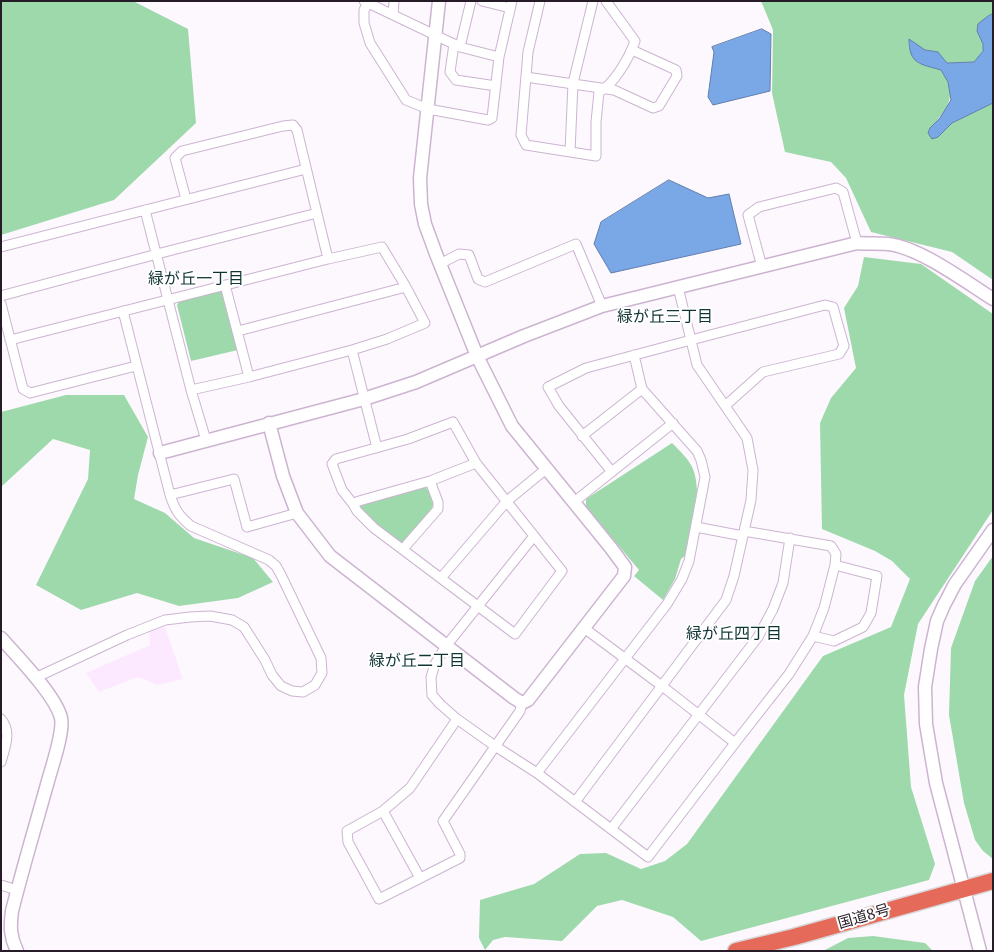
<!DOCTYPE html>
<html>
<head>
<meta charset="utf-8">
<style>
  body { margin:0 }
  #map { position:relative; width:994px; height:952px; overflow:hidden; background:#fdf8fe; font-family:"Noto Serif",serif }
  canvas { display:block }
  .frame { position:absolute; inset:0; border:2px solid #261c27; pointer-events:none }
</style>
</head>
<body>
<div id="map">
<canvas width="994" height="952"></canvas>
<div class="frame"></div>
</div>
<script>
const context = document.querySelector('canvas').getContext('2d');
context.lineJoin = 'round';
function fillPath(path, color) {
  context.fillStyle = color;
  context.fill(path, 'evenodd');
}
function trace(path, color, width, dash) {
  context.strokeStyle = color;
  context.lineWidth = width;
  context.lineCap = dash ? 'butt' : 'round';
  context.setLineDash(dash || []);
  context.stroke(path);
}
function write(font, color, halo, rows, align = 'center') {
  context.font = font + ' "Noto Serif","Noto Sans JP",serif';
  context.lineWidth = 4;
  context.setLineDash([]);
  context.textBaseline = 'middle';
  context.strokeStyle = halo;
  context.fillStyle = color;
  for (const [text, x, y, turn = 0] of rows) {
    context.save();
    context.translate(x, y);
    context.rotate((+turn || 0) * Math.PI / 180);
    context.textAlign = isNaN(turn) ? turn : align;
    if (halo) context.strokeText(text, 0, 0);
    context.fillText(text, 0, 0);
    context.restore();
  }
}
fillPath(new Path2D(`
  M164,624L183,679L157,685L138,677L99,692L86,673L150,645L149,630Z`), '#fce9ff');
fillPath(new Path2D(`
  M1,1H133L188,29L196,123L114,200L1,235Z
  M761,1H993V14L988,16L977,31C985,48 987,47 974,62L947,63L938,52L925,50L909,40V46L918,63L942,70C957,96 950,107 930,128L938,137L952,123L993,103V280L952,252L871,232L846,178L831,162L785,152L772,93L773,30Z
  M864,257L921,264L993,314V510L918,624L904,695L911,787L935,864L929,880L701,941L673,917L622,900L597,906L562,941L505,937L493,940L485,950L479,938L480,900L534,884L580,854L606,853L641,869L665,861L687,844L823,656L891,627L910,579L892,561L875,551L822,529L820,423L831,398L856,368L844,308L858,286Z
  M220,291L224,293L238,350L191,361L177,305L179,302Z
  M66,395H124L148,437L138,475L134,499L165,513L194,538L253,558L273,582L238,598L179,606L137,593L81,610L36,585L88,479L90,450L53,439L1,487V412Z
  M672,443C689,460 696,466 697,491L686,555L681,559L675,579L663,600L634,576L639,570L586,507V499Z
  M423,487L428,489L434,501L432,508L406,542L402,543L374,523L359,508L361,504Z
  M993,556V859L983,851L975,840L964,803L949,715L951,648L975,581Z
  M873,936L925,943L933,951H823L848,938Z`), '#9ed9ac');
const water = new Path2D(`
  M993,14V103L952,123L938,137L932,139L928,133L930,128L940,118L951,100L948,82L941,70C921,64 909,65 909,39L925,50L938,52L947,63L974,62L983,51V44L977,31L978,24L988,16Z
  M762,29L771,34L770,91L713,105L708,97L714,52L712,47Z
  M669,180L708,198L729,194L741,244L611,273L594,244L601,222Z`);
fillPath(water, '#7aa8e6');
trace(water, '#617ead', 1);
const street = new Path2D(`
  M364,1L460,47L499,57
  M482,1L510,8
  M540,1L528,52L521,135L526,145L596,156V122L599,92C614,85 630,56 635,41L606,1
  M368,3L364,10V23L370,43L406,100L428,109L488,120L492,118L499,57L512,1
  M393,15L394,1
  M454,44L450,72L456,80L496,86
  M460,47L471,1
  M526,77L614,90L653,108L659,106L677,76L676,70L632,50
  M570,152L573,83L593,1
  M186,199L175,158L182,151L283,126L293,125L297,130L328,259
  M145,210L191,390L206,440
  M1,247L306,169
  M440,264L459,254L469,255L478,279L485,282L576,244L602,306
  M762,267L748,215L759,207L836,188L843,192L857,243
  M225,285L249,377
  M1,296L157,254L317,213
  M1,304L23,389L30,393L136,366
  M238,331L406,287
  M10,340L328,259L382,247L406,287L425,323L387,339L352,350L249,377L191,390
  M352,350L377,448
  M453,422L476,463L562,571L515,634L374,528L357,511L353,504L342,490L332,464L336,459L408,439Z
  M582,436L642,389
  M612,472L559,406L548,387L586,368L691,340L825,305L833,307L844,346L839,354L763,372L725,406
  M170,495L234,479L247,527L297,513
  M574,502L673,423
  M353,504L359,501L430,481L476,463
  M696,527L743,536
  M534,536L446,646L435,664L431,677L432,695L440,704L457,719L495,746L537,773L648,857L735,743L789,674L813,636L824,608L835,565L836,554L831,546L744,531
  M403,549L438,509V502L430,481
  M441,578L507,501L546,469
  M584,628L662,686L735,743
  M813,636L834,641L863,627L871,613L877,576L835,565
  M35,678L127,635L165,620L190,617L210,616L232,620L244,627L265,660L272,675L281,686L292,691L303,692L315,685L322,673L321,658L281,575L276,566L269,560L191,526C179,516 175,510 170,495L123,311
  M1,719C12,732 5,747 1,762
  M457,719L410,788L383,811L347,831L348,842L379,899L460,858V854L443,821L520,711L522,703
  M537,773L667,604L682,579L689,561L705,477L701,460L697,451L642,389L634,355
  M575,802L726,600L734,576L751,500L753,470L747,438L697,365L678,287
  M383,811L420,878
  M611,829L758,637L773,609L783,583L790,538
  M1,885L17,890`);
const secondary = new Path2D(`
  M269,423L283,476L297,513L330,556L514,698L522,703L528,700L624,576L625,567L611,548L512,426L477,356L436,254L425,224L421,204L420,178L439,1
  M160,453L364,399L416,382L524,336L602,306L857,243C867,244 878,243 888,244C919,247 966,282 993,299
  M1,638C17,656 56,696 61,718C64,732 52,766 48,781C36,824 23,867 12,911C10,926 10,937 17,951
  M980,951L936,783L926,724L925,687L931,649L937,621L944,605L955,584L993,530`);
const highway = new Path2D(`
  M736,951L794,937L993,881`);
trace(street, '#ccb4d1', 11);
trace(secondary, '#ccb4d1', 15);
trace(highway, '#d8d6d8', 19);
trace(street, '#fff', 9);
trace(secondary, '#fff', 12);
trace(highway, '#e66a59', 16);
write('15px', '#261c27', '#fff', [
  ["国道8号",864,917,-16]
]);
write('16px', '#113435', '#fff', [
  ["緑が丘一丁目",196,279],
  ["緑が丘三丁目",665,317],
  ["緑が丘四丁目",734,634],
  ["緑が丘二丁目",417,661]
]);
</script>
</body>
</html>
